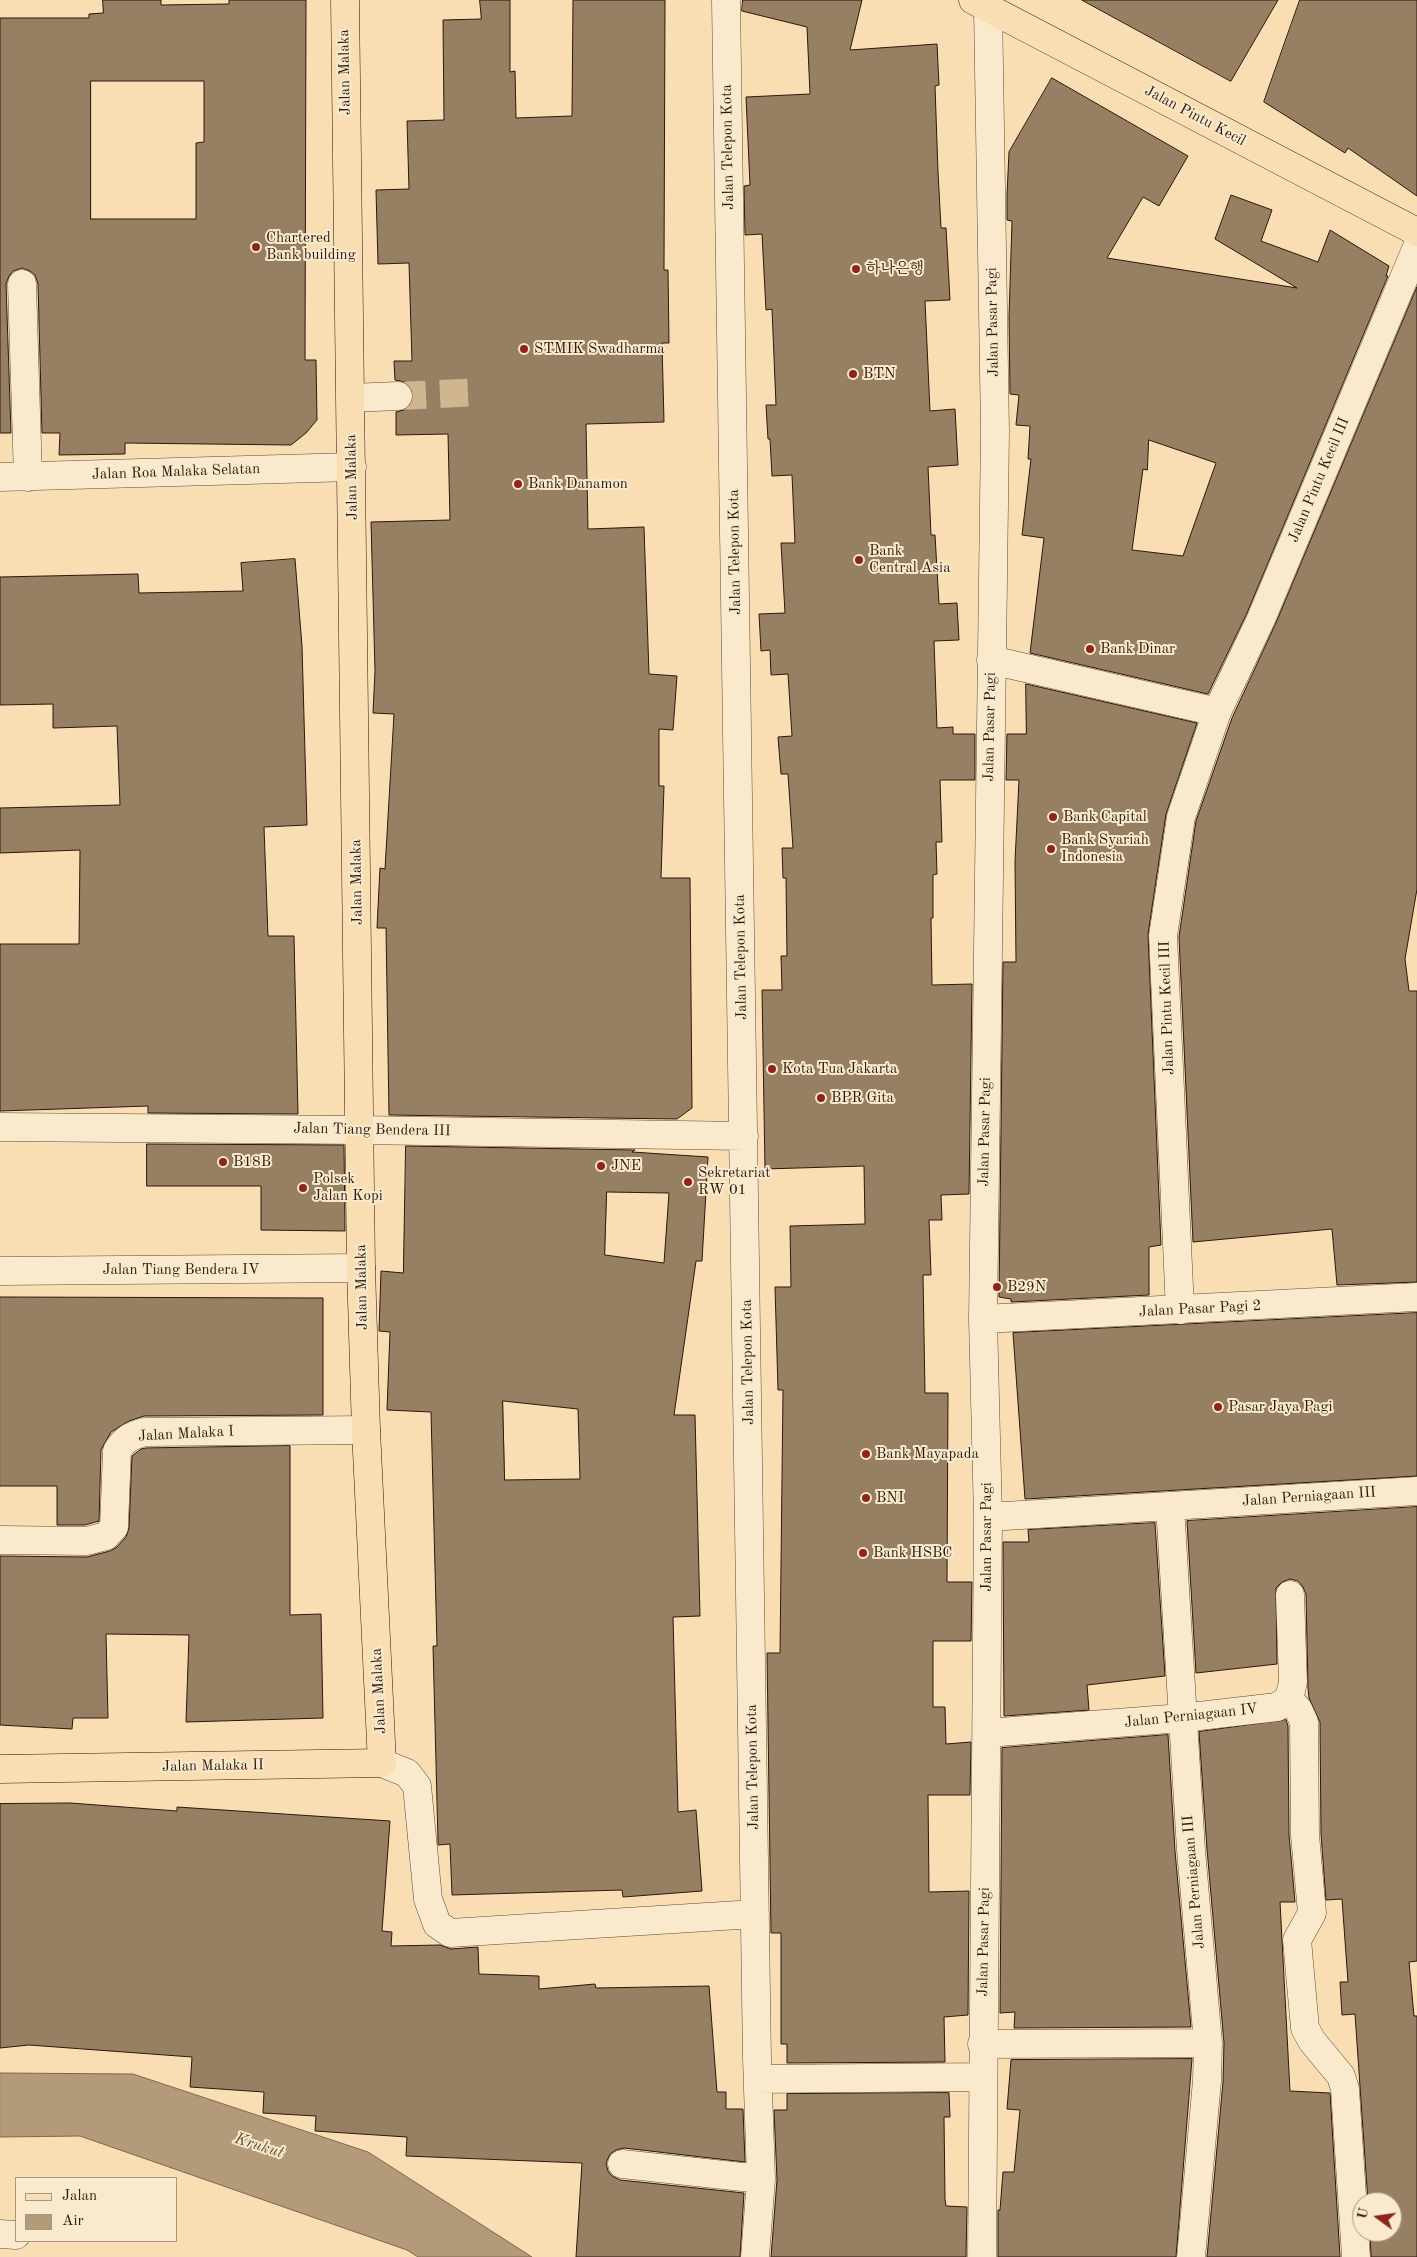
<!DOCTYPE html>
<html>
<head>
<meta charset="utf-8">
<style>
  body { margin:0 }
  #map { position:relative; width:1417px; height:2257px; overflow:hidden; background:#f8deb2; font-family:"Old Standard TT",serif }
  canvas { display:block }
  .legend { position:absolute; left:15px; top:2177px; width:162px; height:65px; box-sizing:border-box; background:#faeacd; border:1px solid #a89681; margin:0; padding:6px 9px; list-style:none; font-size:15px; color:#2c180e }
  .legend li { display:flex; align-items:center; gap:10px; height:25px }
  .legend b { width:25px; border:1px solid #a89681 }
  .north { position:absolute; left:1352px; top:2192px; width:50px; height:50px; box-sizing:border-box; background:#faeacd; border:1px solid #a89681; border-radius:50%; rotate:284deg; font-size:14px; font-weight:700; line-height:20px; text-align:center; color:#2c180e }
  .north::after { content:''; display:block; margin:auto; width:18px; height:22px; background:#8f2418; clip-path:polygon(50% 0,100% 100%,50% 72%,0 100%) }
</style>
</head>
<body>
<div id="map">
<canvas width="1417" height="2257"></canvas>
<ul class="legend">
<li><b style="height:6px;background:#f8deb2"></b>Jalan</li>
<li><b style="height:14px;background:#b39b7a"></b>Air</li>
</ul>
<div class="north">U</div>
</div>
<script>
const context = document.querySelector('canvas').getContext('2d');
context.lineJoin = 'round';
function fillPath(path, color) {
  context.fillStyle = color;
  context.fill(path, 'evenodd');
}
function trace(path, color, width, dash) {
  context.strokeStyle = color;
  context.lineWidth = width;
  context.lineCap = dash ? 'butt' : 'round';
  context.setLineDash(dash || []);
  context.stroke(path);
}
function write(font, color, halo, rows, align = 'center') {
  context.font = font + ' "Old Standard TT","Noto Serif KR",serif';
  context.lineWidth = 4;
  context.setLineDash([]);
  context.textBaseline = 'middle';
  context.strokeStyle = halo;
  context.fillStyle = color;
  for (const [text, x, y, turn = 0] of rows) {
    context.save();
    context.translate(x, y);
    context.rotate((+turn || 0) * Math.PI / 180);
    context.textAlign = isNaN(turn) ? turn : align;
    if (halo) context.strokeText(text, 0, 0);
    context.fillText(text, 0, 0);
    context.restore();
  }
}
const water = new Path2D(`
  M0,2073L133,2074L368,2152L532,2257H418L407,2250L80,2136L0,2137Z`);
fillPath(water, '#b39b7a');
trace(water, '#7d674f', 1);
const building = new Path2D(`
  M103,0H161V5L229,4V0H306L305,360H316L317,420L306,433L291,445L125,443V454L59,455L60,433H42L38,284L35,275L30,271L22,268L13,271L9,276L6,284L11,433H0V18H89V14L103,13ZM91,81H204V142L196,143V219H91Z
  M480,0H510V72L515,71L516,118L572,116L573,0H665L664,270H668L669,343H662L664,422L586,424L588,529L644,527L649,674L677,676L673,730L659,729V786H664L661,878H690L692,1108L677,1119L389,1115L386,928H377L380,868L385,869L394,714L373,713L375,671L371,522L450,520L448,434L396,435V412L407,409L412,403L414,396L411,388L406,382L395,380L394,361H412L409,263L378,264L376,190L409,189L407,121L444,120L443,20L481,19Z
  M743,0H862L850,50L937,44L939,85L935,86L938,172L941,228H946L950,300L925,301L930,411L955,409L958,465L928,467L931,535H935L939,604L957,603L959,640L934,641L937,728L953,727V734H975V780H940L942,842H936L937,874L933,875V918H931L932,985L972,984L969,1194L941,1195L942,1220H929L931,1275H923L925,1393H948L947,1582H972L971,1641H933V1707H945L946,1744L971,1742L970,1795H928L929,1892L969,1891L968,2015L944,2017L945,2062L787,2063V2044H781V1933H771L767,1653H780L783,1390H778L775,1287H791L790,1226L865,1224L864,1166L765,1169L762,990H782L781,956H787L786,878H783L782,848H793L788,774H781L778,737L792,736L788,674L771,675L770,650L761,651L759,614L785,613L781,543H795L792,475L772,476L770,439H768L766,405H776L772,309L766,310L762,234L745,235L744,186L750,185L746,97L810,94L807,27L742,11Z
  M1082,0H1278L1231,81Z
  M1300,0H1417V196L1348,148L1345,153L1264,102Z
  M1052,78L1188,156L1159,206L1143,197L1107,258L1297,288L1215,239L1231,195L1272,210L1261,241L1318,262L1330,230L1389,266L1386,276H1388L1247,613L1208,694L1030,653L1044,538L1022,535L1031,459H1028L1030,426L1016,425L1019,395L1010,394L1009,317L1012,221L1007,220V195L1009,152ZM1149,440L1216,463L1183,556L1132,550L1143,469L1147,470Z
  M1417,287V889L1405,959L1409,991H1417V1282L1337,1285L1332,1229L1193,1242L1179,937L1196,821L1232,718L1275,625Z
  M295,559L302,646L307,825L264,827L268,936H294L298,1114L148,1113V1106L0,1111V944H79L80,850L0,853V808L120,805L117,726L53,728V704L0,705V577L138,574L139,593L243,591L241,563Z
  M1026,684L1197,723L1166,814L1148,934L1161,1245L1149,1247V1295L1011,1302V1299L999,1297L1003,962H1016L1015,861L1019,780H1006L1007,734H1026Z
  M147,1144L344,1145L345,1231L261,1230V1186H147Z
  M406,1146L635,1150L632,1152L708,1157L702,1261H696L674,1415H695L700,1616L673,1617L678,1812L696,1810L702,1891L623,1897L622,1890L452,1895L450,1844L438,1845V1841L433,1646H437L431,1412L387,1410L390,1332L379,1331L381,1271L403,1273ZM607,1192L669,1193L664,1263L605,1255ZM503,1401L578,1409L580,1479L505,1480Z
  M0,1297L323,1298V1415L144,1416L129,1421L111,1432L101,1450L99,1521L85,1525H57V1486H0Z
  M1417,1313V1476L1025,1499L1013,1333Z
  M290,1446V1615L321,1614L323,1718L186,1722L189,1635L106,1634L108,1718H73L72,1729L0,1725V1556L87,1557L110,1551L117,1547L126,1537L129,1528L132,1456L141,1449L146,1448Z
  M1417,1507V1961L1409,1962L1414,2016H1417V2257H1371L1370,2232H1392V2202H1368L1355,2014L1342,2015L1340,1982H1348L1342,1899L1326,1900L1321,1834L1320,1722L1309,1698L1308,1688L1306,1594L1303,1587L1298,1581L1290,1579L1282,1582L1276,1588L1277,1664L1196,1673L1187,1521Z
  M1155,1523L1165,1676L1087,1685L1089,1710L1004,1716L1003,1542H1029L1028,1530Z
  M1286,1720L1288,1726L1289,1835L1295,1902H1280L1290,2091L1330,2093L1340,2257H1207L1223,2082L1224,2043L1207,1849L1199,1732Z
  M1168,1735L1175,1851L1191,2027L1014,2028L1015,2012L1000,2013L1002,1748Z
  M70,1803L177,1811V1807L390,1821L382,1931L392,1932L391,1946L440,1945L451,1949L478,1947L479,1974L539,1976V1989L595,1984L596,1988L709,1986L717,2092H726V2109H743L745,2162L624,2148L616,2150L610,2154L606,2163L608,2171L612,2176L620,2180L744,2193L740,2257H576L582,2163L406,2156L407,2137L315,2131L316,2116L263,2113L264,2092L190,2087L192,2057L29,2045L0,2048V1804Z
  M1192,2059L1176,2257H998V2210H1000L1003,2172H1014L1020,2110L1007,2109L1011,2060Z
  M949,2093L950,2117H944L945,2199L946,2206L967,2207L966,2257H771L777,2180L774,2110H787V2094Z`);
fillPath(building, '#967f63');
trace(building, '#2c180e', 1);
trace(new Path2D(`
  M398,396L481,392`), '#cfb691', 28, [28, 14]);
const minor = new Path2D(`
  M726,0L757,2058L761,2179L755,2257
  M22,284L28,477
  M351,398L398,396
  M0,477L352,467
  M991,660L1217,712
  M0,1127L360,1130L744,1136
  M0,1271L361,1268
  M1180,1310L1163,936L1181,817L1217,712L1261,619L1417,247
  M983,1319L1417,1297
  M1170,1506L1191,1850L1208,2043L1207,2081L1191,2257
  M988,1517L1417,1491
  M0,1540L87,1541L106,1536L114,1527L117,1451C124,1439 131,1436 144,1432L366,1430
  M1289,1699L1298,1709L1304,1722L1305,1835L1312,1913L1297,1940L1305,2028L1312,2041L1341,2076L1345,2089L1356,2257
  M987,1733L1182,1718L1277,1707L1289,1699L1293,1682L1290,1595
  M382,1763L407,1773L417,1786L428,1899L437,1924L450,1933L755,1914
  M982,2044L1208,2043
  M758,2079L982,2077
  M622,2164L761,2179
  M0,2234L16,2235
  M982,2257L988,1517L983,1319L995,431L988,7`);
const major = new Path2D(`
  M973,0L1417,232
  M0,1769L382,1763L366,1430L361,1268L345,0`);
trace(minor, '#5f4a37', 29);
trace(major, '#2c180e', 29);
trace(minor, '#faeacd', 28);
trace(major, '#f8deb2', 28);
for (const [x, y, r, color] of [
  [256,247,5,"#8f2418"],
  [856,269,5,"#8f2418"],
  [524,349,5,"#8f2418"],
  [853,374,5,"#8f2418"],
  [518,484,5,"#8f2418"],
  [859,560,5,"#8f2418"],
  [1090,649,5,"#8f2418"],
  [1053,817,5,"#8f2418"],
  [1051,849,5,"#8f2418"],
  [772,1069,5,"#8f2418"],
  [821,1098,5,"#8f2418"],
  [223,1162,5,"#8f2418"],
  [601,1166,5,"#8f2418"],
  [688,1182,5,"#8f2418"],
  [303,1188,5,"#8f2418"],
  [997,1287,5,"#8f2418"],
  [1218,1407,5,"#8f2418"],
  [866,1454,5,"#8f2418"],
  [866,1498,5,"#8f2418"],
  [863,1553,5,"#8f2418"]
]) {
  const dot = new Path2D();
  dot.arc(x, y, r, 0, 2 * Math.PI);
  context.fillStyle = color;
  context.fill(dot);
  trace(dot, '#faeacd', 2);
}
write('15px', '#2c180e', '#faeacd', [
  ["Jalan Malaka",345,72,-91],
  ["Jalan Pintu Kecil",1195,116,28],
  ["Jalan Telepon Kota",728,147,-91],
  ["Jalan Pasar Pagi",993,322,-91],
  ["Jalan Roa Malaka Selatan",176,472,-2],
  ["Jalan Malaka",352,477,-91],
  ["Jalan Pintu Kecil III",1319,480,-67],
  ["Jalan Telepon Kota",735,552,-91],
  ["Jalan Pasar Pagi",990,727,-89],
  ["Jalan Malaka",357,882,-91],
  ["Jalan Telepon Kota",741,957,-91],
  ["Jalan Pintu Kecil III",1167,1008,-92],
  ["Jalan Tiang Bendera III",372,1130,1],
  ["Jalan Pasar Pagi",985,1132,-89],
  ["Jalan Tiang Bendera IV",181,1270],
  ["Jalan Malaka",362,1287,-91],
  ["Jalan Pasar Pagi 2",1200,1309,-3],
  ["Jalan Telepon Kota",748,1362,-91],
  ["Jalan Malaka I",186,1434,-3],
  ["Jalan Perniagaan III",1309,1497,-4],
  ["Jalan Pasar Pagi",987,1537,-90],
  ["Jalan Malaka",379,1691,-93],
  ["Jalan Perniagaan IV",1191,1716,-6],
  ["Jalan Malaka II",213,1766,-1],
  ["Jalan Telepon Kota",753,1767,-91],
  ["Jalan Perniagaan III",1194,1882,-95],
  ["Jalan Pasar Pagi",984,1942,-89]
]);
write('15px', '#2c180e', '#faeacd', [
  ["Chartered",266,238],
  ["Bank building",266,255],
  ["하나은행",866,269],
  ["STMIK Swadharma",534,349],
  ["BTN",863,374],
  ["Bank Danamon",528,484],
  ["Bank",869,551],
  ["Central Asia",869,568],
  ["Bank Dinar",1100,649],
  ["Bank Capital",1063,817],
  ["Bank Syariah",1061,840],
  ["Indonesia",1061,857],
  ["Kota Tua Jakarta",782,1069],
  ["BPR Gita",831,1098],
  ["B18B",233,1162],
  ["JNE",611,1166],
  ["Sekretariat",698,1173],
  ["RW 01",698,1190],
  ["Polsek",313,1179],
  ["Jalan Kopi",313,1196],
  ["B29N",1007,1287],
  ["Pasar Jaya Pagi",1228,1407],
  ["Bank Mayapada",876,1454],
  ["BNI",876,1498],
  ["Bank HSBC",873,1553]
], 'left');
write('italic 16px', '#624c39', '#faeacd', [
  ["Krukut",259,2146,18]
]);
</script>
</body>
</html>
